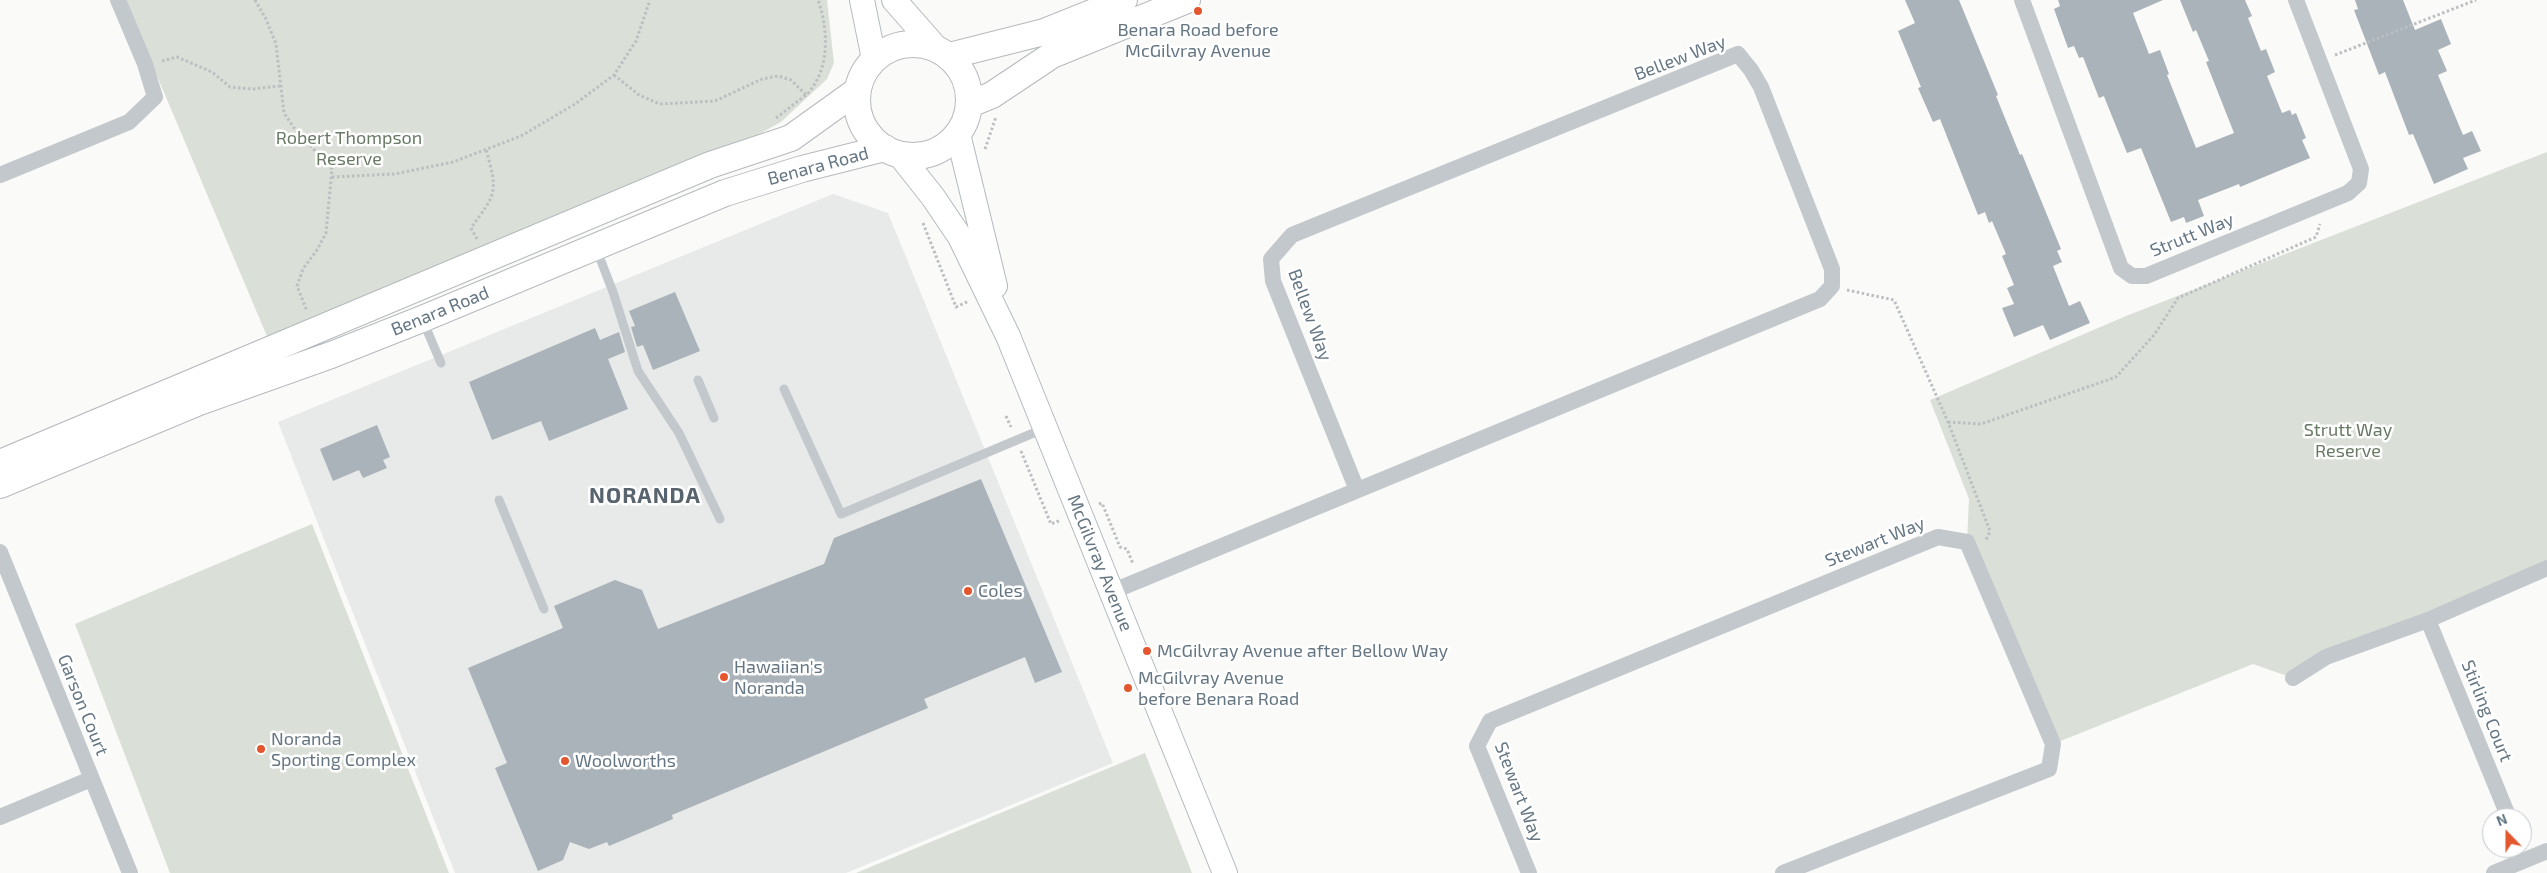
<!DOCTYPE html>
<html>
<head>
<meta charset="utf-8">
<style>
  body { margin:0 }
  #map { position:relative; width:2547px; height:873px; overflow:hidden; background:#fafaf8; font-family:"Exo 2",sans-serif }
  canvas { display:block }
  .north { position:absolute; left:2482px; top:808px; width:50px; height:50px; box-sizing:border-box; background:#fff; border:1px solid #c1c8cd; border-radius:50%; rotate:338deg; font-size:14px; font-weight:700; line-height:20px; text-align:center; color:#657683 }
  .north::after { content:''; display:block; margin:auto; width:18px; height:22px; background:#e4572e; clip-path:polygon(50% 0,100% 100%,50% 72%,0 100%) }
</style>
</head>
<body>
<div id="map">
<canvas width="2547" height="873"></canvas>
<div class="north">N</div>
</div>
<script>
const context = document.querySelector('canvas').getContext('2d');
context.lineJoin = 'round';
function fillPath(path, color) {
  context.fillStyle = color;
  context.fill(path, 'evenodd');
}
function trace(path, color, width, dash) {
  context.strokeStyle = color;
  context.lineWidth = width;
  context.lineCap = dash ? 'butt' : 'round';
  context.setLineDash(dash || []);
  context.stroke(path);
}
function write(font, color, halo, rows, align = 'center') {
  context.font = font + ' "Exo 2",sans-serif';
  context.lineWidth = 5;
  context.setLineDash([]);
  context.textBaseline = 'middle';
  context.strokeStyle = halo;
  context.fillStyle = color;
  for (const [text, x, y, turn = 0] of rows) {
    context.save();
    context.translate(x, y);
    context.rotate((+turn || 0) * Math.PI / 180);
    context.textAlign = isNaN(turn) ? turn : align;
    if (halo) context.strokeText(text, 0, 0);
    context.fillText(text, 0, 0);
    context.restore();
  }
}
fillPath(new Path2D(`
  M833,194L888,213L1113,763L846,873H455L278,422Z`), '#e8e9e9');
fillPath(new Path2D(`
  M125,0H827L834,63L827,79L781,122L741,144L269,341Z
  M2547,152V568L2293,678L2253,664L2053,744L1967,542L1969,499L1930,400L2126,316Z
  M312,524L449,873H170L75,624Z
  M1145,753L1192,873H856Z`), '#dadfd7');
fillPath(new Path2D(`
  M1905,0H1959L1998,95L1996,96L2020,155L2022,154L2061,249L2057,251L2062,262L2053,266L2069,306L2080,301L2090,323L2050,340L2043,325L2014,337L2002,308L2014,304L2007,288L2014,285L2002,256L2006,254L1992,221L1989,223L1985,212L1978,215L1940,119L1933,122L1918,88L1921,87L1898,31L1915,23Z
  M2058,0H2163L2133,13L2149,54L2160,50L2169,74L2167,75L2196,148L2234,133L2206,62L2209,61L2196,30L2193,32L2180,0H2245L2252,16L2248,18L2261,51L2266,49L2275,72L2267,76L2282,113L2290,110L2292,115L2296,113L2306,138L2302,140L2310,158L2240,187L2239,184L2198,200L2204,216L2186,223L2184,217L2171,222L2141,148L2127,153L2105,99L2104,96L2099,98L2083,57L2079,58L2074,46L2068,48L2054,9L2060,6Z
  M2355,0H2403L2415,30L2441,19L2451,44L2438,50L2447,71L2438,75L2463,135L2472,131L2481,151L2463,158L2468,169L2434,184L2413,134L2409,135L2385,72L2379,75L2354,10L2358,9Z
  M675,292L700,351L653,370L643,345L637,347L631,327L635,326L629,311Z
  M595,328L600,340L619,332L625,352L608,359L628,409L549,441L541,421L492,440L469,382Z
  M377,425L390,457L383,460L387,468L363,478L359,470L333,481L320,449Z
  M981,479L1062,672L1035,683L1025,657L924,699L928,708L672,815L673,819L609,846L607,842L589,849L570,842L563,860L538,871L495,768L507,763L468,668L563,628L554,606L615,580L642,590L658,629L824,564L834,538Z`), '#aab3b9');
const secondary = new Path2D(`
  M862,0L874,59
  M894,0L937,49
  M958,134L995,286
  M899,154L933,197L960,237L1008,336L1225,873`);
const primary = new Path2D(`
  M857 100a56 56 0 1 1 112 0a56 56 0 1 1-112 0Z
  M949,56L1044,32L1124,0
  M970,104L992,95L1052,55L1187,0
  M0,463L710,165L791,138L858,90
  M0,485L199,402L331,355L422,319L725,193L802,169L885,148`);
trace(secondary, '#b3babf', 26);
trace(primary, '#b5babe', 28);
trace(new Path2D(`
  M255,0L266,19L276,44L284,113L294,128L332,169L326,233L317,250L303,269L297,286L307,311
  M2335,55L2476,0
  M162,61L177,57L212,72L230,87L252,89L280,86
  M614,75L639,95L660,104L715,101L762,79L778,76L791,80L806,95C830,71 829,31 818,0
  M776,118L806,95
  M985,149L996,117
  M332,177L394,174L453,162L521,136L575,104L614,75L636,41L650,0
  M923,223L956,307L969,301
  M477,239L471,228C497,192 498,193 486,149
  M1847,290L1894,300L1948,422L1990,531L1986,540
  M1006,416L1011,427
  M1948,422L1981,424L2116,377L2154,335L2178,298L2316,237L2320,224
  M1021,451L1051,524L1061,520
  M1099,504L1102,503L1120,547L1127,549L1133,564`), '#bbbfc2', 3, [2.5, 2.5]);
trace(new Path2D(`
  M596,248L613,292L638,371L679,433L720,519
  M423,321L441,363
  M698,380L714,418
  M784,389L841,514L1043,429
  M499,500L544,609`), '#c3c8cc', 9);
trace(new Path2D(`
  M2022,0L2121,268L2132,276H2146L2348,193L2359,183L2361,169L2296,0
  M0,175L129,122L155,97L145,64L118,0
  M0,552L130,873
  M1111,592L1820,299L1832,286V269L1761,87L1751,70L1738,54L1292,235L1271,259L1273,281L1357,490
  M2428,620L2509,818
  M2293,678L2326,657L2428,620L2547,568
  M0,817L91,779
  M1529,873L1477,746L1490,721L1938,537L1967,542L2053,744L2049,769L1783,873
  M2494,873L2547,851`), '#c3c8cc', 16);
trace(secondary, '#fff', 24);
trace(primary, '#fff', 26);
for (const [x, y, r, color] of [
  [1198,11,5,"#e4572e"],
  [968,591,5,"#e4572e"],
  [1147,651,5,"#e4572e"],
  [724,677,5,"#e4572e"],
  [1128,688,5,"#e4572e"],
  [261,749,5,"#e4572e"],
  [565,761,5,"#e4572e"]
]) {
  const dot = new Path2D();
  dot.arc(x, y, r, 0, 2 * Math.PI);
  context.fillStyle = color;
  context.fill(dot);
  trace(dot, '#fff', 2);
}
write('18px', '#657683', '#fff', [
  ["Benara Road before",1198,30,"center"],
  ["McGilvray Avenue",1198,51,"center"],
  ["Coles",978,591],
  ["McGilvray Avenue after Bellow Way",1157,651],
  ["Hawaiian's",734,667],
  ["Noranda",734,688],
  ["McGilvray Avenue",1138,678],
  ["before Benara Road",1138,699],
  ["Noranda",271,739],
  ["Sporting Complex",271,760],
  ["Woolworths",575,761]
], 'left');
write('18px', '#657683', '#fff', [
  ["Bellew Way",1680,58,-21],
  ["Benara Road",818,166,-15],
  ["Strutt Way",2192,235,-22],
  ["Benara Road",440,311,-22],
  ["Bellew Way",1310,315,70],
  ["Stewart Way",1875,542,-22],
  ["McGilvray Avenue",1100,563,68],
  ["Garson Court",83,705,68],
  ["Stirling Court",2487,711,68],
  ["Stewart Way",1519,792,69]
]);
write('18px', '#687a64', '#fff', [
  ["Robert Thompson",349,138],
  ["Reserve",349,159],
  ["Strutt Way",2348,430],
  ["Reserve",2348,451]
]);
context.letterSpacing = '1px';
write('bold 22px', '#57646e', '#fff', [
  ["NORANDA",645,496]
]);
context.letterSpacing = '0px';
</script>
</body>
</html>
